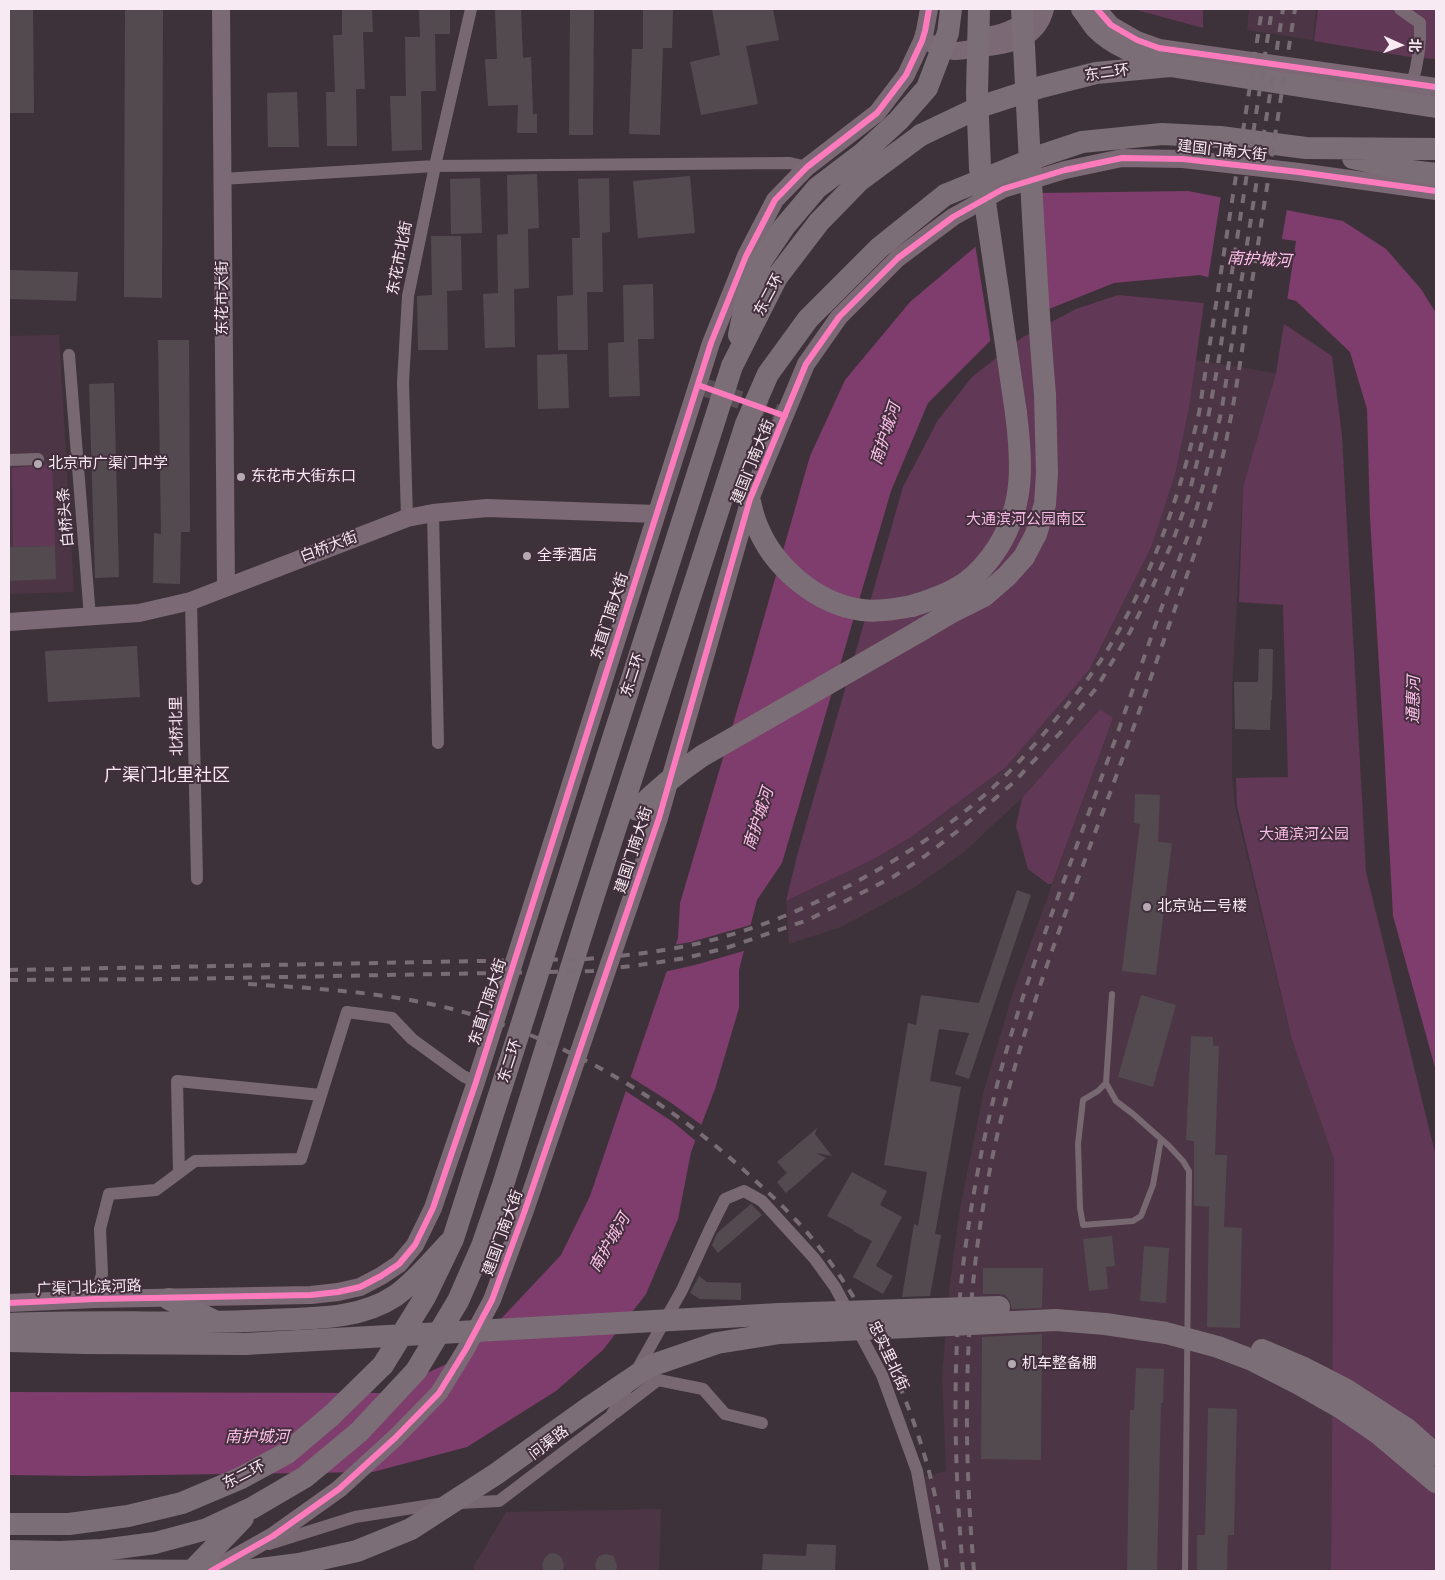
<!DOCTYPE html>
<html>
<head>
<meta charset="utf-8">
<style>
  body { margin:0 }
  #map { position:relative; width:1445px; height:1580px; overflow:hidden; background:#3e323a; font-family:"PT Sans Narrow","Noto Sans SC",sans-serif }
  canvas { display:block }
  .frame { position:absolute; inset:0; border:10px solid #f7eaf2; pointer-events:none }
  .north { position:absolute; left:1375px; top:20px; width:50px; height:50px; -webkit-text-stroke:4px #422e3c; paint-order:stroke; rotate:92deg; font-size:14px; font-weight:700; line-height:20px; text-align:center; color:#f7eaf2 }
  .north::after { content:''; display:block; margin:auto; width:18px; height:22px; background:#f7eaf2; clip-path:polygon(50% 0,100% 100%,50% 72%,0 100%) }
</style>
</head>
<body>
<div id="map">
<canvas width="1445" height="1580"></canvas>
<div class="frame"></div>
<div class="north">北</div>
</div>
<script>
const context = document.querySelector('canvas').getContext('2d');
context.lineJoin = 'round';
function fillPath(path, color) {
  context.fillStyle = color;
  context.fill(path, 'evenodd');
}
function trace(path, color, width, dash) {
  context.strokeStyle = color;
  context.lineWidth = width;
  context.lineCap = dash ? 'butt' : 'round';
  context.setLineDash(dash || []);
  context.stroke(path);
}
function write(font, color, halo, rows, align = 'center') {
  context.font = font + ' "PT Sans Narrow","Noto Sans SC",sans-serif';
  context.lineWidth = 4;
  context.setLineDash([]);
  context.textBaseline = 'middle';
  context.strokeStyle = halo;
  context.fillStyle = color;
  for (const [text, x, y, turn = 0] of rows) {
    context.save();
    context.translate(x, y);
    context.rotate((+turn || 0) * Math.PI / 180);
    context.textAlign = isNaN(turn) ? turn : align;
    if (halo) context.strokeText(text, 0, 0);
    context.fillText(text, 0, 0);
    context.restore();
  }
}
fillPath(new Path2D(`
  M1249,9H1316L1313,40L1247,30Z
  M59,335L74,592L9,594V336Z
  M1195,360L1276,373L1243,487L1232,690V777L1235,806L1292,1040L1334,1158L1331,1571H941L924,1477L946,1471L942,1376L950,1283L960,1208L984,1090L1014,989L1113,718L1100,709L1022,798L964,852L912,889L841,927L789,944L786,901L872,860L911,837L1005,768L1152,545L1175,475L1189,408Z
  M661,1509L659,1571H474V1566L506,1512Z`), '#4c3544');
fillPath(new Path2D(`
  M1133,9H1203V28Z
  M1318,9H1436V59L1410,57L1314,41Z
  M1118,295L1204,303L1189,408L1175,475L1152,545L1089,670L1005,768L911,837L872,860L786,901L797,856L903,487L938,420L972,377L1023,337L1076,309Z
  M1284,324L1332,356L1342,436L1366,872L1436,1157V1571H1331L1334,1159L1292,1040L1237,806L1236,778L1288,777L1283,605L1239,602L1243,487L1276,373Z
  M52,464L55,546L13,547L12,468Z
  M1100,709L1113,718L1052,884H1048L1028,869L1016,826L1022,798Z`), '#623857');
fillPath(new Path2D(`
  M1188,191L1343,221L1386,249L1421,289L1436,313V1071L1393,916L1384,747L1370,518L1367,409L1350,352L1296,301L1200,275L1114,283L1004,327L928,403L891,491L782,863L757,900L739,970V1008L715,1089L691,1152L678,1219L646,1294L603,1350L556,1391L467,1447L373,1472L83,1476L9,1475V1392L384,1393L468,1354L561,1255L590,1196L678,938L680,903L749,670L810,456L845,380L910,302L1039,193Z`), '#7e3d6c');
fillPath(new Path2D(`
  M1038,191L1048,312L1006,329L991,344L975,244Z
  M1221,195L1287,208L1282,239L1296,241L1287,301L1208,279Z
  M754,924L747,950L695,965L664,972L673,945L691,942Z
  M629,1076L670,1102L703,1126L697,1142L673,1122L624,1090Z`), '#3e323a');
fillPath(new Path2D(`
  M9,9H33L34,113H9Z
  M125,9H163L162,298L124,297Z
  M342,9H372L373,32H363L365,89H356L357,146H327L326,92H335L333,35H342Z
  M419,9H450V34H435L436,91H421L422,150L392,151L390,96H406L405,37H420Z
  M495,9H521L523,58L531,57L533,114H537V133H517L518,105L488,106L485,59H497Z
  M570,9H594L593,135H569Z
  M643,9H673L672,48H663L660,135L629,134L632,49H643Z
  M712,9H773L779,40L746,46L758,104L701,115L690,62L720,55Z
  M297,92L299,147H268L267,93Z
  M537,174L539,228L528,229L529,288L514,289L515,347L485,348L483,294L498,293L497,235L508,234L507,175Z
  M690,176L695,233L638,238L633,181Z
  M480,178L482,233L451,234L450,179Z
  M609,178L610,232L602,233L603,292H587L588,350H558L557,296L573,295L572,238H580L578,179Z
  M431,236H461L462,290L447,291L448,350H418L417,296L432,295Z
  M9,270L78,272L76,301L9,299Z
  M653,284L654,339H638L640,396L609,397L608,343L624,342L623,285Z
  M158,340H189L190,532H181L180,584L153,583L154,533L161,534Z
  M567,354L569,408L538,409L537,355Z
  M114,383L119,577L95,578L89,384Z
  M55,546L56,579L9,581V547Z
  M137,646L140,697L48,702L45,651Z
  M1259,649H1273L1272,700H1271L1270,730L1235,729L1234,682H1258Z
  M1135,794L1160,795L1158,842L1172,843L1156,975L1122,971L1140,824L1134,823Z
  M1017,890L1031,895L969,1079L955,1074L969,1033L939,1029L930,1081L961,1087L935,1234L941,1235L930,1296L902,1297L914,1224L918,1226L927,1172L884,1165L908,1023L916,1025L921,995L979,1003Z
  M1141,995L1176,1005L1153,1087L1118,1077Z
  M1191,1036L1213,1037V1046H1219L1215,1155H1227L1224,1227L1242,1228L1240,1328L1207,1327L1209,1207L1194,1206V1141L1186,1140Z
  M817,1128L815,1134L832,1156L816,1153L826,1158L786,1193L777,1182L787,1173L777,1162Z
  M852,1172L887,1191L880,1205L902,1217L876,1266L893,1276L883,1294L853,1277L872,1241L853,1231L854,1230L827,1216Z
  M751,1204L762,1215L718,1253L712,1245L717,1233Z
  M1112,1236L1115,1266L1106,1267L1108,1289L1089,1291L1083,1239Z
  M1144,1246L1169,1248L1166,1303L1140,1301Z
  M983,1268H1043L1042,1308L1012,1309L1010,1301L1005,1295L999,1294H983Z
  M699,1276L707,1282L741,1283V1300L700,1299L690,1293Z
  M1042,1334L1041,1460L981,1459L982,1337Z
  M1136,1368L1164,1369L1163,1403H1161L1157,1571H1127L1130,1410H1134Z
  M1208,1408L1237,1409L1234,1535H1228L1227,1571H1197V1535H1205Z
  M807,1544L836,1545L835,1571H762L763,1554L806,1556Z
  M553,1553L557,1554L562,1558L564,1565L563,1571H544L542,1566L544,1559L549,1554Z
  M606,1554L613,1556L615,1559L617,1566L616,1571H597L595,1566L597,1559L599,1556Z`), '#534a50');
trace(new Path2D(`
  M698,385L785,416`), '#5a4e56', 18, [18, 9]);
trace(new Path2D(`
  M1112,994L1106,1083L1116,1101L1133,1114L1169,1146L1183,1161L1189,1171L1185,1571
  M1106,1083L1098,1091L1083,1100L1078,1144L1080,1208L1083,1225L1133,1221L1141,1216L1153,1185L1161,1139`), '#786872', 6);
trace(new Path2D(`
  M1400,9L1420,23C1421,44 1418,63 1412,84
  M222,179L435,166L790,163L807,167
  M69,355L90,617
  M9,460L38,459
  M433,513L438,743
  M407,518L403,382L408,296L435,166L471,9
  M191,601L197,879
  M179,1173L177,1081L321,1095
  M95,1299L102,1274L100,1229L109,1194L156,1190L195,1161L301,1159L347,1012L392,1018L412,1039L463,1076L476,1082
  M615,1413L658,1380L703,1389L725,1414L762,1423
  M269,1544L355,1517L438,1504L499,1501L611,1416L682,1290L710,1229L725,1199L744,1191L762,1201L814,1258L835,1287L882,1375L917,1471L935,1571`), '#786872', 12);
trace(new Path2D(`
  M221,9L226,587
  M1097,9L1111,25L1137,40L1159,48L1436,87
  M982,36C998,35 1019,29 1030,15
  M932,44C939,46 947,50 954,51C962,51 970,49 977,48C1006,46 1037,41 1045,9
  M9,622L139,613L191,601L407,518L433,513L487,508L656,514
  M9,1303L95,1299L311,1295L338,1292L360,1287L381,1276L399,1264L415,1245L433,1208L476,1082L711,343L746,256L775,200L807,167L877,113L906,75L922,41L925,31L929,9
  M211,1571L273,1536L339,1489L395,1438L439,1393L466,1349L492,1300L524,1213L659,818L750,499L806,364L839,317L898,258L953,217L1003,189L1065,170L1122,158L1183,159L1299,172L1436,191`), '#7b6976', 18);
trace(new Path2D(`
  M1082,9C1087,15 1091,22 1096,28C1113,46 1142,56 1165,64
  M921,135L982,106L1041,87L1096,73L1170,66L1436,107
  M1353,158L1411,171L1436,174
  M912,606C930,600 949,594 965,583C978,574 989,561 998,547C1025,504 1022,461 1016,413
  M918,632L950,613L984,596L1007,576L1024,557L1036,534L1045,504L1047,473L1045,395
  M169,1299L212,1320
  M9,1324C96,1320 183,1325 270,1320C312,1318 359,1320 395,1296C413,1284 434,1259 449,1243
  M9,1341L85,1343L245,1344
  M9,1524H69L128,1516L182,1503L241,1478L287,1453L332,1415L383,1365
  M9,1551L60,1552L102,1550L155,1543L207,1529L252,1508L305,1477L359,1432L416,1371L458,1301L482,1246L503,1185L592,901L746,424L768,374L808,319L879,248L945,195L1043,155L1082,142L1162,134L1220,137L1306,148L1436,149
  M192,1571L243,1518`), '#7b6e76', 22);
trace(new Path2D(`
  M9,970L586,959C633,955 680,950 726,936C784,920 836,894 888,864C923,843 958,819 989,791C1016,767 1041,738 1064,709C1081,688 1097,668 1111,644C1154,572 1180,494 1199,413L1262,9
  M9,980L178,979L545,972L592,971L654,963L686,958L726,948L808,920L893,877L925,856L959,830L1014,782L1060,733L1097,687L1130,632L1152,588L1174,538L1188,498L1208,418L1218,364L1272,9
  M248,984C325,989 403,993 477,1016C583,1049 680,1109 760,1185C781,1204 802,1225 819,1247C890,1340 936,1455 947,1571
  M963,1571C954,1464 951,1349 966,1243C976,1172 991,1100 1012,1032C1037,949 1069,869 1098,787C1129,703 1157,617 1189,533C1202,492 1213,450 1222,408L1283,9
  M974,1571C963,1443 963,1312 987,1185C1009,1063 1053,946 1096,830C1123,760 1147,688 1172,617C1186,577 1202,536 1213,495C1232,427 1241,357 1251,288C1266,195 1280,102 1295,9`), '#796c75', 4, [9, 9]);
trace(new Path2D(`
  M979,9L977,93L980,168L1016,413
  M1022,9C1029,137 1034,266 1045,395
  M739,335L747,296L761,261L784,227L817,188L863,153L898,121L927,88L948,33L951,9
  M745,482C749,495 751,510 756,523C772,566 816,604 862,610C878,612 895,609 912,606
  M637,810C658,788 677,773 702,756L918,632
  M245,1344L779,1314L999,1307
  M1262,1350L1302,1367L1345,1389L1407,1429L1436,1455
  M383,1365L425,1297L453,1239L732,366L777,277L819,222L859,181L921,135
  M9,1570L245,1571L299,1564L357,1551L411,1529L496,1474L591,1406L650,1366L717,1343L780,1333L1056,1320L1105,1324L1166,1333L1218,1347L1252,1360L1299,1384L1341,1408L1379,1434L1436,1482`), '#7b6e76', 22);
trace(new Path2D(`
  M1097,9L1111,25L1137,40L1159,48L1436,87
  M698,385L785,416
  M9,1303L95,1299L311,1295L338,1292L360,1287L381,1276L399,1264L415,1245L433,1208L476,1082L711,343L746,256L775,200L807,167L877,113L906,75L922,41L925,31L929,9
  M211,1571L273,1536L339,1489L395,1438L439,1393L466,1349L492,1300L524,1213L659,818L750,499L806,364L839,317L898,258L953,217L1003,189L1065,170L1122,158L1183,159L1299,172L1436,191`), '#fd7abc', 6);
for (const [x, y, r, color] of [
  [38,464,5,"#b6aab2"],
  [241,477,5,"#b6aab2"],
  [527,556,5,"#b6aab2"],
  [1147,907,5,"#b6aab2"],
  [1012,1364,5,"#b6aab2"]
]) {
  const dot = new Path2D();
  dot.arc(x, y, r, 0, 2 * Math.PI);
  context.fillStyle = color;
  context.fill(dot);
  trace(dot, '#422e3c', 2);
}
write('15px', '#f7eaf2', '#422e3c', [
  ["东二环",1107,73,-8],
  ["建国门南大街",1222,151,6],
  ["东花市北街",400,258,-79],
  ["东二环",769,295,-62],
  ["东花市大街",223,298,-90],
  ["建国门南大街",753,462,-68],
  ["白桥头条",66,517,-95],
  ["白桥大街",329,547,-21],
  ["东直门南大街",610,616,-72],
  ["东二环",633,675,-72],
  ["北桥北里",177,726,-91],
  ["建国门南大街",634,850,-72],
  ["东直门南大街",488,1002,-72],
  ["东二环",510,1061,-72],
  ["建国门南大街",503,1233,-70],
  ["广渠门北滨河路",89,1288,-2],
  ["忠实里北街",888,1356,65],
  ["问渠路",549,1443,-37],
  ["东二环",244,1475,-27]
]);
write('15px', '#f7eaf2', '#422e3c', [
  ["北京市广渠门中学",48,464],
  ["东花市大街东口",251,477],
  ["全季酒店",537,556],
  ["北京站二号楼",1157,907],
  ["机车整备棚",1022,1364]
], 'left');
write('15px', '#f7bae4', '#422e3c', [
  ["大通滨河公园南区",1026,520],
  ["大通滨河公园",1304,835]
]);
write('italic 16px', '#fec1ea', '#422e3c', [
  ["南护城河",1259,260,3],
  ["南护城河",886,434,-72],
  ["通惠河",1414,700,-89],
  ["南护城河",759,819,-72],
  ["南护城河",610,1243,-60],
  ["南护城河",257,1437]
]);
write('18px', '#f7eaf2', '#422e3c', [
  ["广渠门北里社区",167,776]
]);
</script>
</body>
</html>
